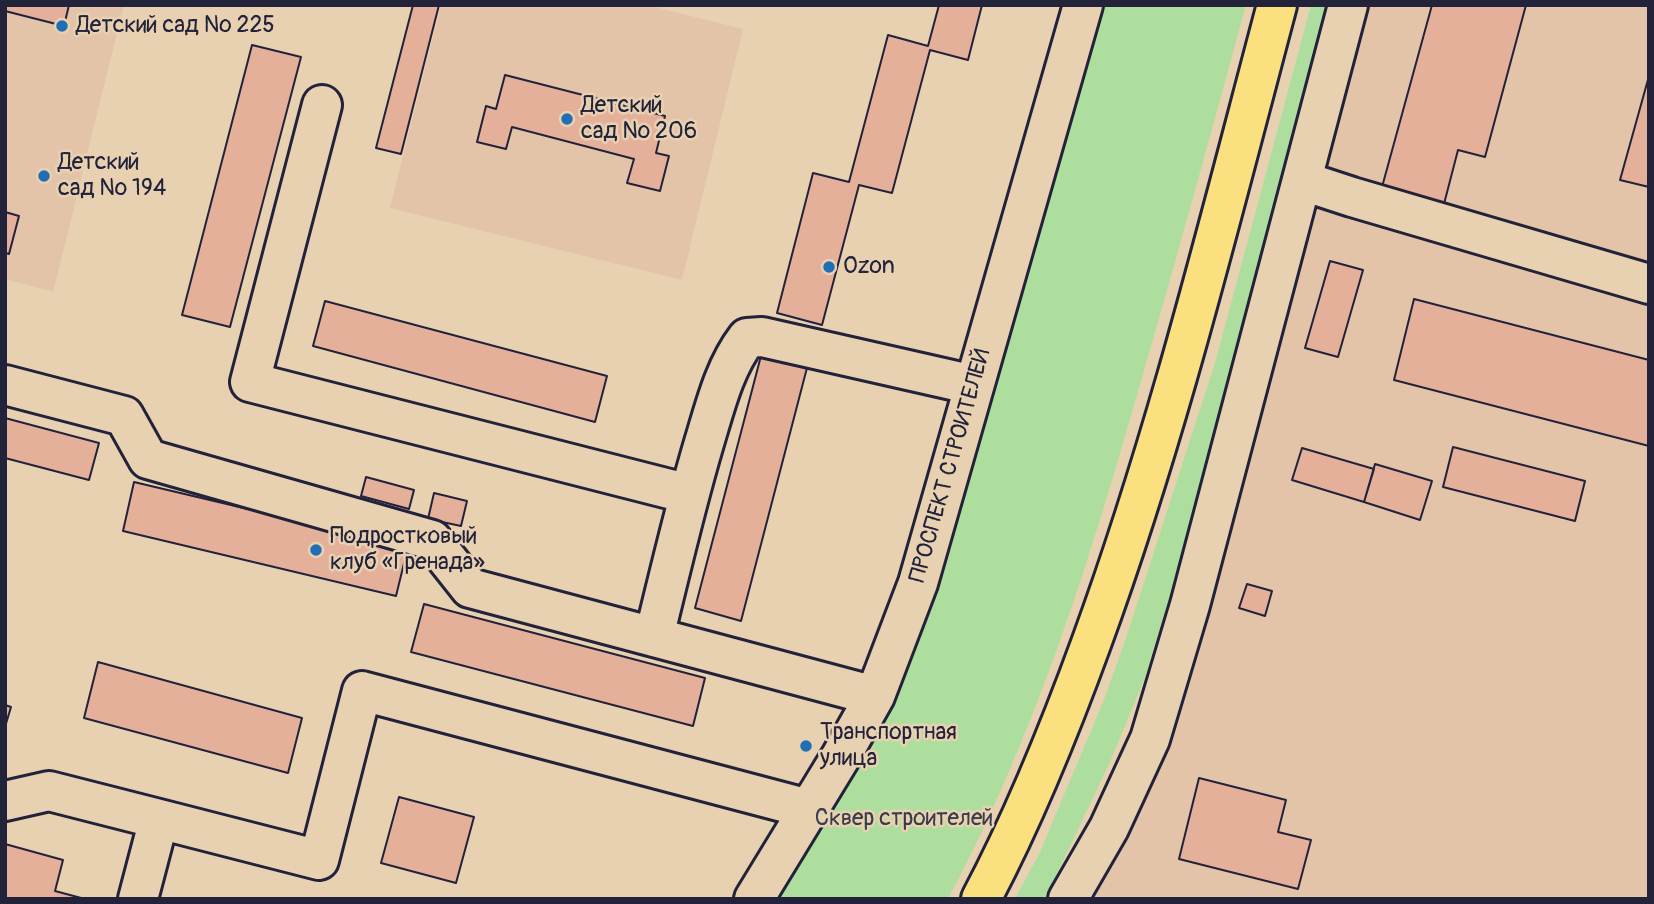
<!DOCTYPE html>
<html>
<head>
<meta charset="utf-8">
<style>
  body { margin:0 }
  #map { position:relative; width:1654px; height:904px; overflow:hidden; background:#e8d1b1; font-family:Pangolin,sans-serif }
  canvas { display:block }
  .frame { position:absolute; inset:0; border:7px solid #22223b; pointer-events:none }
</style>
</head>
<body>
<div id="map">
<canvas width="1654" height="904"></canvas>
<div class="frame"></div>
</div>
<script>
const context = document.querySelector('canvas').getContext('2d');
context.lineJoin = 'round';
function fillPath(path, color) {
  context.fillStyle = color;
  context.fill(path, 'evenodd');
}
function trace(path, color, width, dash) {
  context.strokeStyle = color;
  context.lineWidth = width;
  context.lineCap = dash ? 'butt' : 'round';
  context.setLineDash(dash || []);
  context.stroke(path);
}
function write(font, color, halo, rows, align = 'center') {
  context.font = font + ' Pangolin,sans-serif';
  context.lineWidth = 5;
  context.setLineDash([]);
  context.textBaseline = 'middle';
  context.strokeStyle = halo;
  context.fillStyle = color;
  for (const [text, x, y, turn = 0] of rows) {
    context.save();
    context.translate(x, y);
    context.rotate((+turn || 0) * Math.PI / 180);
    context.textAlign = isNaN(turn) ? turn : align;
    if (halo) context.strokeText(text, 0, 0);
    context.fillText(text, 0, 0);
    context.restore();
  }
}
fillPath(new Path2D(`
  M5,5H124L53,292L5,279Z
  M441,5H647L743,29L682,280L390,208Z
  M1361,5H1649V899H1081Z`), '#e3c4a8');
fillPath(new Path2D(`
  M1097,5H1246C1211,133 1176,261 1139,388C1089,563 1034,739 948,899H767L819,815Z
  M1311,5H1335L1178,570L1144,680L1110,762L1045,899H1015L1040,852L1103,702L1125,641L1215,363Z`), '#aede9e');
const building = new Path2D(`
  M5,5H69L64,26L5,11Z
  M413,5H439L401,154L376,148Z
  M939,5H982L968,60L930,50L892,193L859,185L822,325L777,313L813,173L849,182L888,35L928,46Z
  M1432,5H1526L1485,157L1458,150L1444,204L1382,187Z
  M252,45L301,57L230,327L182,315Z
  M505,75L665,116L656,153L669,156L660,191L627,183L634,159L512,127L506,149L477,142L486,106L496,109Z
  M1649,76V187L1620,180Z
  M5,212L19,216L9,254L5,253Z
  M1330,261L1363,270L1338,357L1305,348Z
  M1414,299L1649,360V446L1394,380Z
  M325,301L607,376L595,422L313,346Z
  M762,352L808,364L741,621L695,608Z
  M5,418L99,443L89,480L5,458Z
  M1453,447L1585,481L1575,521L1443,487Z
  M1302,448L1374,469L1364,502L1292,480Z
  M1375,464L1432,481L1420,520L1364,502Z
  M366,477L414,490L409,509L361,496Z
  M134,482L408,547L396,596L123,531Z
  M434,493L467,501L461,526L428,519Z
  M1247,584L1272,591L1265,616L1239,608Z
  M424,604L705,678L693,726L411,652Z
  M98,662L302,718L288,773L84,718Z
  M5,705L11,707L5,727Z
  M1199,778L1286,800L1278,832L1311,840L1298,889L1179,859Z
  M399,797L474,817L456,883L381,863Z
  M5,844L63,860L55,891L85,899H5Z`);
fillPath(building, '#e5b099');
trace(building, '#22223b', 2);
const minor = new Path2D(`
  M322,105L250,382L689,494
  M1303,181L1352,197L1649,284
  M5,385L124,416L148,459L432,540L470,588L875,696
  M654,637C670,572 685,507 704,443C715,407 724,368 747,338L762,337L974,385
  M5,801L49,791L159,819
  M138,899L159,819L319,860L362,691L809,809
  M754,899L840,758L875,696L918,583L1083,5
  M1068,899L1109,828L1150,739L1190,605L1348,5`);
const major = new Path2D(`
  M981,899C1025,816 1060,729 1092,641C1168,433 1220,219 1277,5`);
trace(minor, '#22223b', 44);
trace(major, '#22223b', 44);
trace(minor, '#e8d1b1', 38);
trace(major, '#fbe080', 38);
for (const [x, y, r, color] of [
  [62,26,7,"#1f6fb2"],
  [567,119,7,"#1f6fb2"],
  [44,176,7,"#1f6fb2"],
  [829,267,7,"#1f6fb2"],
  [316,550,7,"#1f6fb2"],
  [806,746,7,"#1f6fb2"]
]) {
  const dot = new Path2D();
  dot.arc(x, y, r, 0, 2 * Math.PI);
  context.fillStyle = color;
  context.fill(dot);
  trace(dot, '#e8d1b1', 2.5);
}
write('23px', '#22223b', '#e8d1b1', [
  ["Детский сад № 225",76,26],
  ["Детский",581,106],
  ["сад № 206",581,132],
  ["Детский",58,163],
  ["сад № 194",58,189],
  ["Ozon",843,267],
  ["Подростковый",330,537],
  ["клуб «Гренада»",330,563],
  ["Транспортная",820,733],
  ["улица",820,759]
], 'left');
write('23px', '#22223b', '#e8d1b1', [
  ["ПРОСПЕКТ СТРОИТЕЛЕЙ",951,466,-74]
]);
write('23px', '#373e4a', '#e8d1b1', [
  ["Cквер cтроителей",904,819]
]);
</script>
</body>
</html>
